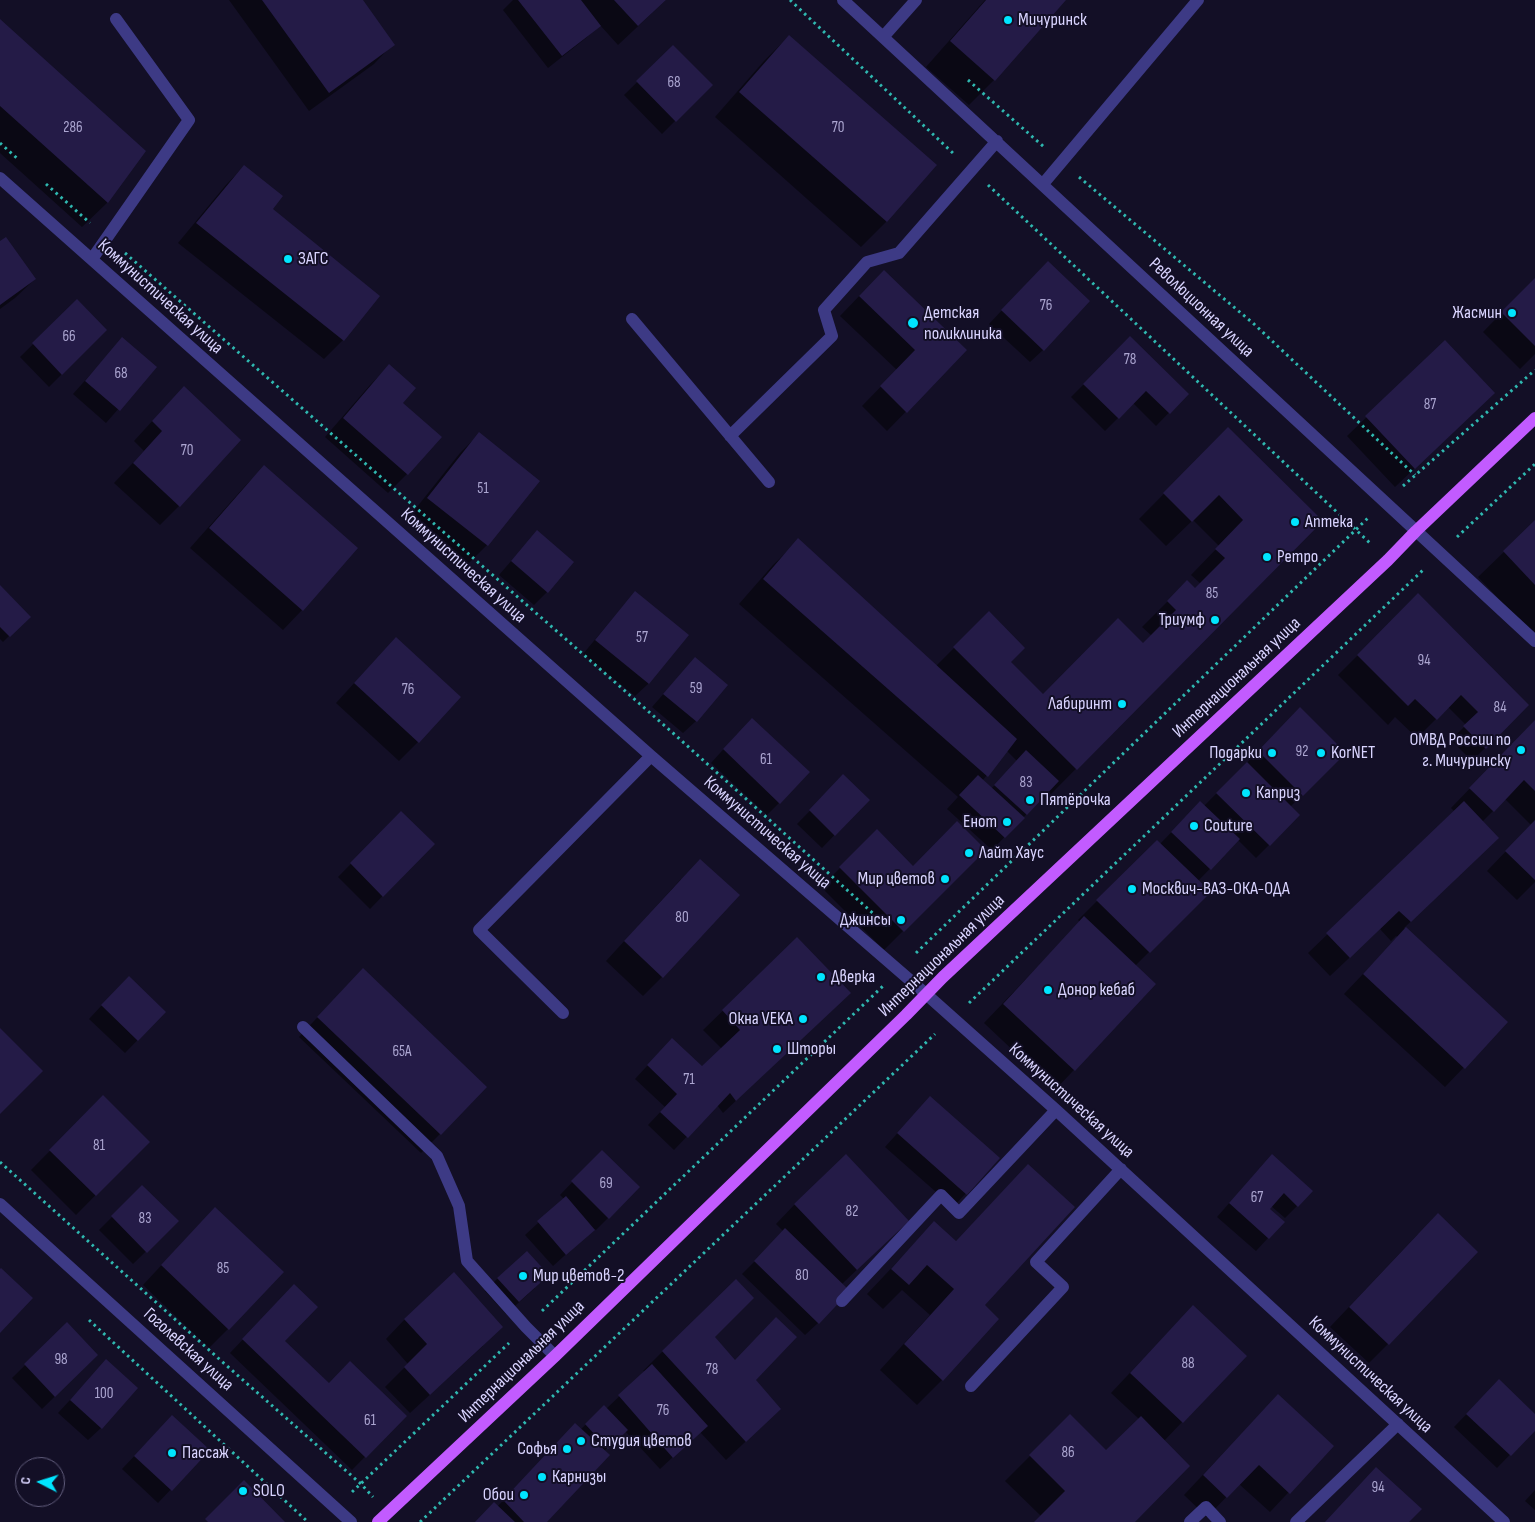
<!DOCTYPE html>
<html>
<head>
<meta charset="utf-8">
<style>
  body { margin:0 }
  #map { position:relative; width:1535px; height:1522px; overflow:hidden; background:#130f26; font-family:"Sofia Sans Condensed",sans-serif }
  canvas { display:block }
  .north { position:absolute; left:15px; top:1457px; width:50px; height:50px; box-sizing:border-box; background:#130f26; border:1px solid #625e7d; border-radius:50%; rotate:275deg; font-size:14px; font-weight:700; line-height:20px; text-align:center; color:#d9d4ff }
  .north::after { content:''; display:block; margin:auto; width:18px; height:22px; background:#00e5ff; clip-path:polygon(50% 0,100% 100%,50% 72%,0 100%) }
</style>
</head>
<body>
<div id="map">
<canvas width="1535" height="1522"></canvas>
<div class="north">С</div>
</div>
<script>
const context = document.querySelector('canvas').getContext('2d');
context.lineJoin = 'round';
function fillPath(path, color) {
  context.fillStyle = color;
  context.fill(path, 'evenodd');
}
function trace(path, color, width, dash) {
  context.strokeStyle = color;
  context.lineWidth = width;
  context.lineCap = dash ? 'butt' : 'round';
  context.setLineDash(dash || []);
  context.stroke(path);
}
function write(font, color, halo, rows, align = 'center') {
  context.font = font + ' "Sofia Sans Condensed",sans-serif';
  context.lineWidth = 4;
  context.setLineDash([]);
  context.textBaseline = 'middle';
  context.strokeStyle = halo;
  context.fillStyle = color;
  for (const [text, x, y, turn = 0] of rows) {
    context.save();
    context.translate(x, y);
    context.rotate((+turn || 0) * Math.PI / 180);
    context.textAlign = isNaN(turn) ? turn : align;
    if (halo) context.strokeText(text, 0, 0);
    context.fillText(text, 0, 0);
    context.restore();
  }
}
fillPath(new Path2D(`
  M229,0H361L393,44L374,64L309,111Z
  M513,0H666L618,45L600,25L586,38L548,68L503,10Z
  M985,0H1065L994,80L969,105L926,67Z
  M0,21L108,202L82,227L0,153Z
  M789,36L936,166L886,222L861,247L715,117L764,61Z
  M673,47L711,85L662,134L624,95Z
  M244,166L271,209L378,296L343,340L324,359L178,243L225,186Z
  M0,243L35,279L15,298L0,309Z
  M1035,275L1043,350L1030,362L989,324Z
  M1535,279V354L1520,369L1483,332Z
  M865,290L966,350L887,431L862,406L897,370L840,316Z
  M77,301L106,330L49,387L20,357Z
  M1130,338L1187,394L1156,426L1133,403L1105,431L1071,397Z
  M122,339L155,367L106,423L73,394Z
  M1445,342L1474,412L1395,487L1347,436Z
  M389,366L402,403L407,474L388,493L325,437L370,385Z
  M165,407L179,506L160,525L114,483L144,451L134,441Z
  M1228,429L1321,521L1051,794L1048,792L992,850L947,809L958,797L739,604L773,565L799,540L936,666L989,613L1009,662L1042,696L1143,645L1152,636L1142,627L1187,582L1195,590L1201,584L1191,575L1219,546L1193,520L1166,546L1139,519ZM1007,751L1017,761L991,789L982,781Z
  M479,434L487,545L468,564L409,517L460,453Z
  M264,467L357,548L302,610L283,630L190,548L245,486Z
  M1535,522V637L1478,577Z
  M525,545L547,592L534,605L499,575Z
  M0,586L29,616L3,642L0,639Z
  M635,593L687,635L648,684L635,696L583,654L623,606Z
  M1418,595L1528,705L1472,761L1451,740L1466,725L1448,707L1417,738L1395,717L1388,725L1338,675Z
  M377,658L418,742L399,761L336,703Z
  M695,658L696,721L683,733L652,707Z
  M1300,709L1344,753L1290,807L1299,815L1256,858L1238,840L1198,881L1209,892L1135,966L1155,984L1055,1090L984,1023L1080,922L1078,920L1097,901L1160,844L1188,815L1204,806Z
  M1535,721V882L1517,900L1487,871L1531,825L1505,799L1482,822L1478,857L1404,928L1507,1022L1445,1087L1344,994L1398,937L1396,936L1391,941L1380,929L1330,976L1308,953L1455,812L1451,808Z
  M739,732L779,803L767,815L711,763Z
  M844,776L868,800L822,848L797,824Z
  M401,813L433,844L370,909L338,877Z
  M877,831L913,867L984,850L884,950L821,887Z
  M681,879L662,977L643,996L606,961Z
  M797,939L830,1012L723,1113L717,1105L674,1150L648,1125L665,1107L635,1079L659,1053L702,1068L722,1049L703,1030Z
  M344,989L440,1134L421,1153L299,1037Z
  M116,990L165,1012L125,1053L89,1019Z
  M103,1097L148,1142L76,1215L31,1170Z
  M930,1097L999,1158L953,1207L885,1147Z
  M602,1151L639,1187L596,1230L594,1229L553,1266L525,1235L564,1199L560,1195Z
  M1028,1165L983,1305L942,1380L917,1405L880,1370L930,1315L902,1290L883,1309L867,1294L934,1223L955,1242Z
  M1259,1169L1297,1206L1285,1218L1271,1206L1269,1209L1268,1238L1256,1251L1217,1217Z
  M142,1187L177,1221L133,1264L99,1230Z
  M795,1204L888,1240L842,1284L818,1323L805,1335L742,1274L784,1232L776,1224Z
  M196,1228L228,1329L209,1348L143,1285Z
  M1418,1234L1388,1344L1369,1363L1330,1327Z
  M498,1278L535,1288L506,1314L485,1291Z
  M282,1298L283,1341L328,1384L405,1416L352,1470L230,1353Z
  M405,1319L483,1346L410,1413L385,1387L408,1364L386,1339Z
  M67,1324L97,1355L42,1409L12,1378Z
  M1174,1326L1245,1356L1164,1441L1133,1522H1035L1041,1516L1005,1481L1070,1416L1106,1452L1139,1419L1111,1393Z
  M713,1337L735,1362L755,1379L760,1428L726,1460L700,1432L660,1469L625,1431L604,1451L545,1522H476L497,1507L563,1438L580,1430L604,1407L606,1409L645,1372L643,1371L663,1351Z
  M106,1361L101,1428L88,1440L58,1413Z
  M1486,1394L1535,1415V1429L1497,1468L1454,1427Z
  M1259,1415L1332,1446L1270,1512L1239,1484L1207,1517L1184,1495Z
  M160,1429L208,1450L158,1503L122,1469Z
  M1535,1490V1510L1525,1501Z`), '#0007');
fillPath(new Path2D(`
  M262,0H363L395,45L329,93Z
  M518,0H581L601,26L562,56Z
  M614,0H666L638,26Z
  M986,0H1066L995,81L950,41Z
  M0,19L146,151L108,203L0,106Z
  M789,35L937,165L887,222L739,92Z
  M673,45L713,85L676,122L636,81Z
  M244,165L283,196L273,209L380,296L344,341L196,223Z
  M6,237L36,279L0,305V241Z
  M1048,261L1090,301L1044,351L1001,310Z
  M884,270L967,350L907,413L880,386L915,350L859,296Z
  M1535,278V346L1501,312Z
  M77,299L107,330L62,375L32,343Z
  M1130,336L1189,394L1170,414L1146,391L1119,419L1083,384Z
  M122,337L157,367L120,411L85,381Z
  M1445,340L1495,393L1415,469L1365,416Z
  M389,364L416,388L403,403L442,437L408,475L343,418Z
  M184,386L241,440L180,507L133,463L162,431L152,421Z
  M1228,427L1323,521L1077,770L953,647L989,611L1025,648L1011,662L1043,694L1118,618L1143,643L1176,610L1167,601L1187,580L1195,588L1225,558L1215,549L1243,520L1219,495L1192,522L1163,493Z
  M479,432L540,481L488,546L427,498Z
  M264,465L358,548L303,611L209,528Z
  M1535,520V585L1503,551Z
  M537,530L574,562L548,593L511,561Z
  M798,538L1017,739L988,777L763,579Z
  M0,585L31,617L10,637L0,627Z
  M635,591L689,635L649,684L595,640Z
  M1418,593L1529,705L1486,749L1463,726L1478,712L1461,695L1437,720L1415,699L1408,706L1357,655Z
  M396,637L461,697L419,743L354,683Z
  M695,657L728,685L697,722L663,694Z
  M1300,707L1346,753L1303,796L1258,751Z
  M752,718L810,772L780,804L723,749Z
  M1535,720V791L1524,780L1494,812L1469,788Z
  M1026,750L1059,781L1027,815L994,785Z
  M1247,762L1300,815L1270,846L1216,793Z
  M843,774L870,800L835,836L809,810Z
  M978,775L1025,818L1005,838L959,795Z
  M1200,801L1240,839L1211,870L1171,832Z
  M1464,801L1499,838L1411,922L1399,911L1350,958L1326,933Z
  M401,811L435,844L383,897L350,863Z
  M1535,820V880L1505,851Z
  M957,821L986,850L904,932L839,867L877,829L913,866Z
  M1157,840L1211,892L1150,953L1096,900Z
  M700,859L740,895L663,978L624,941Z
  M1084,916L1156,984L1075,1071L1003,1004Z
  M1406,927L1508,1022L1465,1069L1363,974Z
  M797,937L851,993L736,1101L730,1093L688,1138L660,1112L677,1094L647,1065L672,1038L702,1066L740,1030L722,1010Z
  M363,968L487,1087L441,1135L317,1017Z
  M129,976L166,1012L138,1041L101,1005Z
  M0,1028L43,1071L0,1114Z
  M103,1095L150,1142L96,1196L49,1150Z
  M930,1096L1000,1158L967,1195L897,1133Z
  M602,1150L640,1187L609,1219L571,1181Z
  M846,1154L909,1221L857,1270L794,1204Z
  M1272,1154L1313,1191L1298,1207L1284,1193L1270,1209L1285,1222L1269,1239L1229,1203Z
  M1028,1164L1075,1207L985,1305L999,1319L943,1381L904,1344L954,1289L927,1265L909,1285L891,1269L934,1221L956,1241Z
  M142,1185L179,1221L147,1253L111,1216Z
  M566,1196L595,1230L566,1255L537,1221Z
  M215,1207L284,1272L229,1330L161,1265Z
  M1438,1213L1478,1252L1389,1345L1349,1307Z
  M785,1228L850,1291L819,1324L754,1261Z
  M527,1251L549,1275L519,1302L497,1278Z
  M1,1268L33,1298L0,1333V1269Z
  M454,1272L503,1327L430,1395L404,1367L427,1344L404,1319Z
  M736,1279L754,1298L715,1337L735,1360L776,1317L797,1337L756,1380L781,1409L746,1442L662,1351Z
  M294,1284L318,1307L285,1341L329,1383L350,1361L407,1416L366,1458L242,1339Z
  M1193,1305L1247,1356L1183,1423L1130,1373Z
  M67,1322L98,1355L55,1397L24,1364Z
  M106,1359L138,1388L102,1429L70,1400Z
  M652,1364L708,1426L673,1458L618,1395Z
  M1499,1379L1535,1414V1431L1511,1456L1466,1414Z
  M1278,1394L1334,1446L1290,1494L1259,1465L1227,1498L1203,1475Z
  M604,1405L628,1430L608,1449L585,1424Z
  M1070,1414L1106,1450L1141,1416L1190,1466L1135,1522H1034L1065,1491L1029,1455Z
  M172,1415L210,1450L172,1491L134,1456Z
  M575,1423L610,1455L547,1522H524L503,1500Z
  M1376,1467L1422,1509L1409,1522H1325Z
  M244,1480L285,1522H208L205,1519Z
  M494,1502L515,1522H475Z`), '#241b47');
trace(new Path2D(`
  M790,0L954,154
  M968,80L1044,147
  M0,143L19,160
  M1079,177L1254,324L1415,475
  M46,184L90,223
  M988,185L1372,545
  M125,253L673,733L887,926
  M1403,486L1535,370
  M1457,537L1535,464
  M916,953L1369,517
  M969,1003L1424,569
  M0,1162L218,1358L361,1484L373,1497
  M542,1311L883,986
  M89,1320L308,1522
  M352,1492L509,1343
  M420,1522L935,1034`), '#2fb8b0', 3, [2.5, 4]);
trace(new Path2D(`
  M843,0L1535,641
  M884,36L916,0
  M0,178L651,756L926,994L1056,1110L1504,1522
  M1043,184L1198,0
  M92,259L189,120L116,19
  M632,319L769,482
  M730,436L832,336L824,310L867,262L899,253L997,141
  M563,1013L479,930L651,756
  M303,1027L437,1156L459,1206L467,1261L526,1327L555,1356
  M0,1204L351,1522
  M842,1301L941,1195L959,1213L1056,1110
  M971,1386L1063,1287L1036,1262L1121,1169
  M1190,1522L1206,1507L1220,1522
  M1296,1522L1398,1424`), '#3d3a85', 12);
trace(new Path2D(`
  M378,1522L555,1356L906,1015L943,977L1388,560L1416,531L1535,418`), '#c25bff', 12);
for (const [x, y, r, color] of [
  [1008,20,5,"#00e5ff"],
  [288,259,5,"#00e5ff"],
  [1512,313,5,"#00e5ff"],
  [913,323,6,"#00e5ff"],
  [1295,522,5,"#00e5ff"],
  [1267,557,5,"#00e5ff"],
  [1215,620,5,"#00e5ff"],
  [1122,704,5,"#00e5ff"],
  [1521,750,5,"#00e5ff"],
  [1272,753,5,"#00e5ff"],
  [1321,753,5,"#00e5ff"],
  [1246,793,5,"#00e5ff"],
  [1030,800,5,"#00e5ff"],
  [1007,822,5,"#00e5ff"],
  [1194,826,5,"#00e5ff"],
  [969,853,5,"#00e5ff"],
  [945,879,5,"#00e5ff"],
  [1132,889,5,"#00e5ff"],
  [901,920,5,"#00e5ff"],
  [821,977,5,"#00e5ff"],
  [1048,990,5,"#00e5ff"],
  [803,1019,5,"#00e5ff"],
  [777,1049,5,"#00e5ff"],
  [523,1276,5,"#00e5ff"],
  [581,1441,5,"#00e5ff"],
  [567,1449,5,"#00e5ff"],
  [172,1453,5,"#00e5ff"],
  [542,1477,5,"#00e5ff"],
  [243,1491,5,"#00e5ff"],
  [524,1495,5,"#00e5ff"]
]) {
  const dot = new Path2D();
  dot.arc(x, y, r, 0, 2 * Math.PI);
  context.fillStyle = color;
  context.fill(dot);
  trace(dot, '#130f26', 2);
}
write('15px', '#aca6d1', null, [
  ["68",674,83],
  ["286",73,128],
  ["70",838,128],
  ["76",1046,306],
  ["66",69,337],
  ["78",1130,360],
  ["68",121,374],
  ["87",1430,405],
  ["70",187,451],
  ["51",483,489],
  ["85",1212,594],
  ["57",642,638],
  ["94",1424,661],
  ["59",696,689],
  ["76",408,690],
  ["84",1500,708],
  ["92",1302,752],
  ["61",766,760],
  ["83",1026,783],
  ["80",682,918],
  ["65А",402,1052],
  ["71",689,1080],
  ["81",99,1146],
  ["69",606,1184],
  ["67",1257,1198],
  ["82",852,1212],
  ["83",145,1219],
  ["85",223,1269],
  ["80",802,1276],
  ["98",61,1360],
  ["88",1188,1364],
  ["78",712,1370],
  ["100",104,1394],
  ["76",663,1411],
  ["61",370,1421],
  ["86",1068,1453],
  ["94",1378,1488]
]);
write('18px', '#d9d4ff', '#130f26', [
  ["Мичуринск",1018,20],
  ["ЗАГС",298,259],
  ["Детская",924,313],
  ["поликлиника",924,334],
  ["Жасмин",1502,313,"right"],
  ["Аптека",1305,522],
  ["Ретро",1277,557],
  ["Триумф",1205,620,"right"],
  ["Лабиринт",1112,704,"right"],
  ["ОМВД России по",1511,740,"right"],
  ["г. Мичуринску",1511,761,"right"],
  ["Подарки",1262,753,"right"],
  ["KorNET",1331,753],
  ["Каприз",1256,793],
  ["Пятёрочка",1040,800],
  ["Енот",997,822,"right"],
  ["Couture",1204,826],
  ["Лайт Хаус",979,853],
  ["Мир цветов",935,879,"right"],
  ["Москвич-ВАЗ-ОКА-ОДА",1142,889],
  ["Джинсы",891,920,"right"],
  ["Дверка",831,977],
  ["Донор кебаб",1058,990],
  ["Окна VEKA",793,1019,"right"],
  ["Шторы",787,1049],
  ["Мир цветов-2",533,1276],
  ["Студия цветов",591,1441],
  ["Софья",557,1449,"right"],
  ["Пассаж",182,1453],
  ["Карнизы",552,1477],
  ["SOLO",253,1491],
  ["Обои",514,1495,"right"]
], 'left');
write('18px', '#d9d4ff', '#130f26', [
  ["Коммунистическая улица",160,297,42],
  ["Революционная улица",1201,308,43],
  ["Коммунистическая улица",463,566,42],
  ["Интернациональная улица",1237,678,-43],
  ["Коммунистическая улица",767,833,41],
  ["Интернациональная улица",942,956,-44],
  ["Коммунистическая улица",1071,1101,42],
  ["Гоголевская улица",188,1350,42],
  ["Интернациональная улица",522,1362,-44],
  ["Коммунистическая улица",1370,1375,43]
]);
</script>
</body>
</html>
